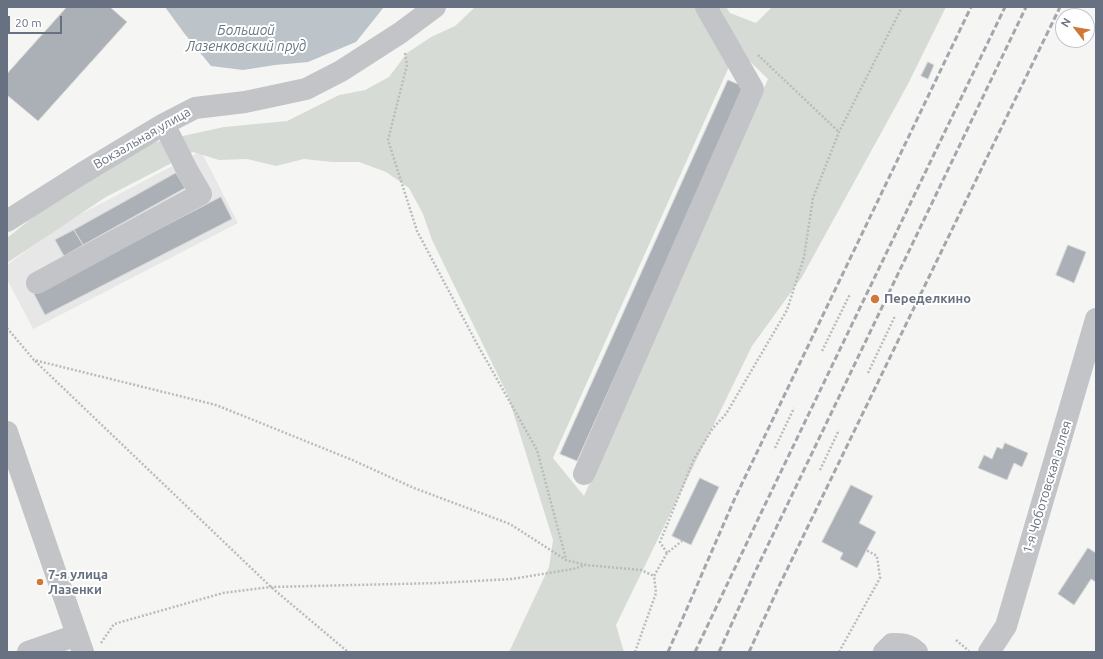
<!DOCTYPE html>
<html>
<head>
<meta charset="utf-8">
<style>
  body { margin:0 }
  #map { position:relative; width:1103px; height:659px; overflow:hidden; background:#f5f6f3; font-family:Ubuntu,sans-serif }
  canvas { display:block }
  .frame { position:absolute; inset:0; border:8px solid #687181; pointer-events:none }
  .north { position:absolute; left:1055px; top:8px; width:40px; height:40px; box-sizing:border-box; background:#fff; border:1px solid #c3c6cd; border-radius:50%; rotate:301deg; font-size:11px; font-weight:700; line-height:16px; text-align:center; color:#687181 }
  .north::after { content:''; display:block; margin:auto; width:14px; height:18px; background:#d07839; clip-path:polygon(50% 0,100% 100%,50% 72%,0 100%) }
  .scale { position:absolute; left:8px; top:16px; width:54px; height:18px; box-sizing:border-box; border:2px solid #687181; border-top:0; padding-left:5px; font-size:12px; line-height:14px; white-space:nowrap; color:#687181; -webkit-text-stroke:3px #fff; paint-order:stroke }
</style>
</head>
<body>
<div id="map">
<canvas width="1103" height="659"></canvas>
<div class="frame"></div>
<div class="north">N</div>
<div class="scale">20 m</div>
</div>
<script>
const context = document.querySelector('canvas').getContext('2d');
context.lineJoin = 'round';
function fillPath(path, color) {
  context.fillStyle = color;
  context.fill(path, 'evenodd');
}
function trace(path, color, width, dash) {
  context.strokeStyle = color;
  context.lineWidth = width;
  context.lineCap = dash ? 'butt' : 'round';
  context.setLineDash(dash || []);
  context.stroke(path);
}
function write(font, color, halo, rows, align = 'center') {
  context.font = font + ' Ubuntu,sans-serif';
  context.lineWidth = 4;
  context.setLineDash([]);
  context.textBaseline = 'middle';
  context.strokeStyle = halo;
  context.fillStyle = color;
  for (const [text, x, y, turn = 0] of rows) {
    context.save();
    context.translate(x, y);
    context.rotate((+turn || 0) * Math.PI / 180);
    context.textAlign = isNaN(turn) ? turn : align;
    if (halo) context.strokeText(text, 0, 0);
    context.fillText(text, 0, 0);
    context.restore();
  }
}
fillPath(new Path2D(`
  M201,151L238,223L33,329L7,279V265L64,223Z`), '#e6e7e6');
fillPath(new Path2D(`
  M475,7H726L730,13L756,23L772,7H946L908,84L802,277L752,346L616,625L624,652H509L549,567L553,540L508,396L432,240L423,214L409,188L386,172L359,162H332L304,159L276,166L247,159L219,160L193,152L106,197L7,263V238L59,196L146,144L224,127L287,121L339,95L365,90L389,77L407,53L431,37L455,26ZM737,49L768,79L584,496L553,458Z`), '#d6dcd5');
fillPath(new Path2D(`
  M165,7H384L356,42L308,62L275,65L243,70L211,66L184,33Z`), '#bcc3c9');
const building = new Path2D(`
  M67,7H110L127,22L38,121L7,95V74Z
  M928,62L934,65L928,79L921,76Z
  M728,80L745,87L577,461L560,454Z
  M176,173L185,188L83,245L74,230Z
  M221,197L232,219L45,315L34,294Z
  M74,230L83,245L64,256L55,240Z
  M1068,245L1086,252L1074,283L1056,275Z
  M1005,443L1028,453L1022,467L1014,463L1007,480L978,468L984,455L992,459L997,447L1002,449Z
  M700,478L719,487L691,545L672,536Z
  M851,485L873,496L859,523L876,532L857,568L840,559L843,553L822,542Z
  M1088,548L1096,553V582L1091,579L1074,605L1058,594Z`);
fillPath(building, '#abafb6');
trace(building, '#d7d7d6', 1);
trace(new Path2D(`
  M405,53L407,65L388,140L417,231L476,342L537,450L566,559
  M758,55L839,132
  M7,328L34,360L216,405L350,459L414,488L510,524L566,560L586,565L641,570L654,576
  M822,351L850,294
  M35,361L271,587L348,652
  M868,373L895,316
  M775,448L794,408
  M820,470L839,430
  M667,553L660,542L694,459L713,428L726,414L787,310L804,257L813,198L839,132L902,7
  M956,640L969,651
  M101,643L114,624L223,593L271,587L439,583L512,579L573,569L586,565
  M635,652L656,593L654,576L667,553L682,541
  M839,652L880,578L877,556L866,550`), '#b9bbbe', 2.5, [2, 2]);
trace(new Path2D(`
  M7,221L81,174L164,124L195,108L245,102L306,89L341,71L400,33L435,7
  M37,283L201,194L186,168L164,124
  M7,432L83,652
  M584,474L753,89L706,7
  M28,652L77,635
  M884,652L892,644C903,644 908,644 917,652
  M989,652L1006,626L1096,319`), '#c2c4c8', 22);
trace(new Path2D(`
  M668,652L735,498L971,7
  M695,652L761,513L1005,7
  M719,652L755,572L1026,7
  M749,652L780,584L1060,7`), '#a3a6ac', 3, [6, 3]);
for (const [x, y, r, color] of [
  [875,299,5,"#d07839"],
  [40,582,4,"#d07839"]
]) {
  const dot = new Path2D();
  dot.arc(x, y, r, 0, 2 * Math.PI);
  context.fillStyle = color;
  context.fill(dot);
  trace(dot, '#fff', 1.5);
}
write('13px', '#687181', '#fff', [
  ["Вокзальная улица",142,138,-30],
  ["1-я Чоботовская аллея",1047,487,-73]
]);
write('bold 13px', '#687181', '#fff', [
  ["Переделкино",884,299],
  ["7-я улица",48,575],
  ["Лазенки",48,590]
], 'left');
write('italic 14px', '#697884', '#fff', [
  ["Большой",246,30],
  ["Лазенковский пруд",246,46]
]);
</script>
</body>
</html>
